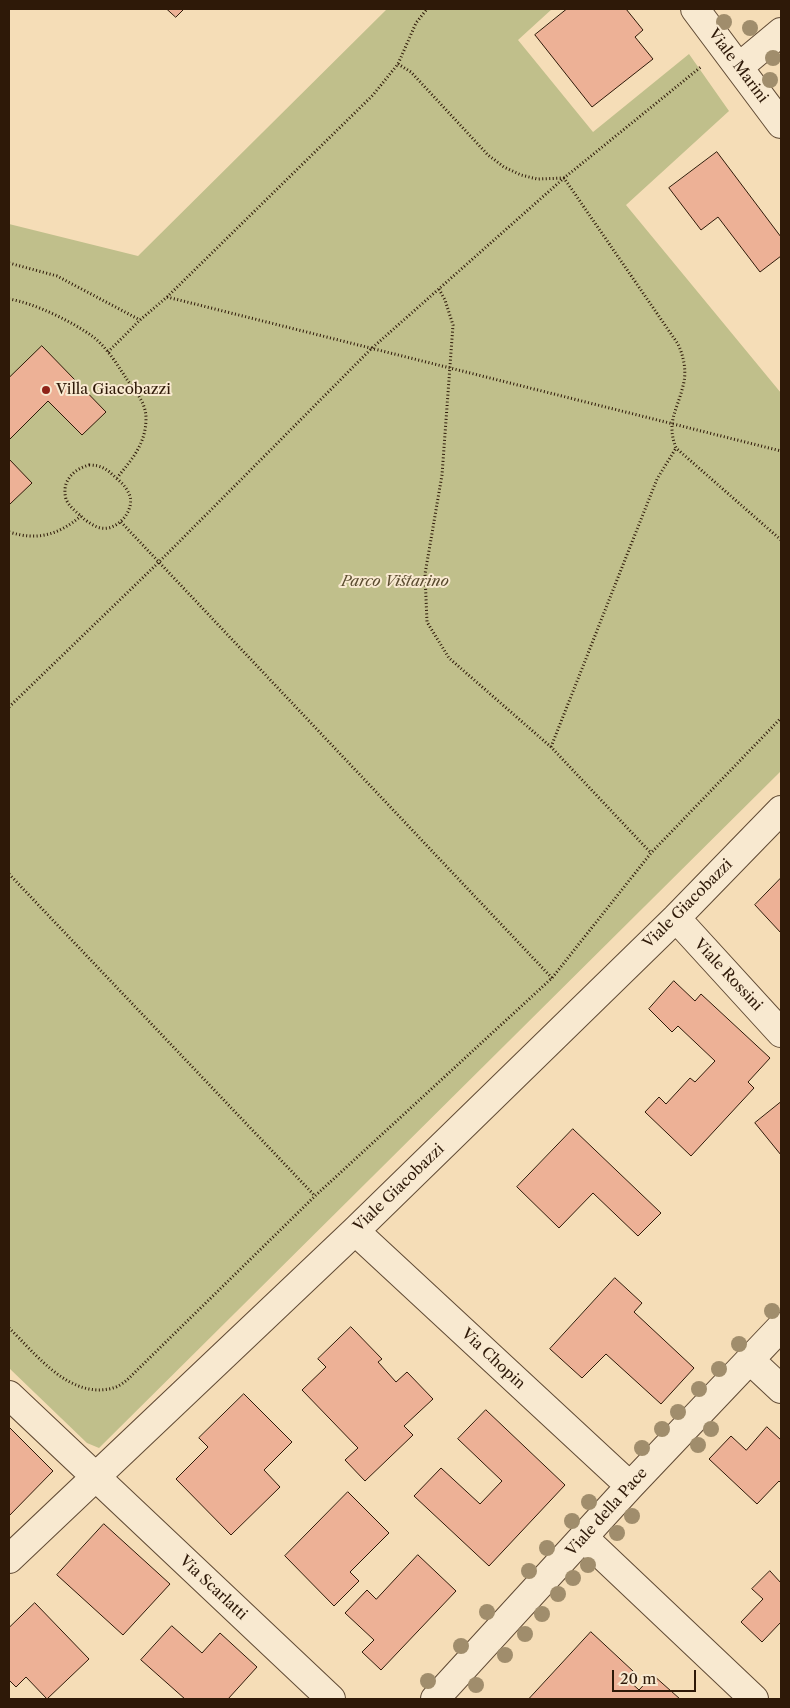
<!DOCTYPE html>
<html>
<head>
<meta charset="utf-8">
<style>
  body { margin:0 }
  #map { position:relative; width:790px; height:1708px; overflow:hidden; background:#f5ddb7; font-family:"Libre Caslon Text",serif }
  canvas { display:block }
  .frame { position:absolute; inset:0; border:10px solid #2e1908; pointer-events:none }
  .scale { position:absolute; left:612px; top:1670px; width:84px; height:22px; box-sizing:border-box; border:2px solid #2e1908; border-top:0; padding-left:6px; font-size:15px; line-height:18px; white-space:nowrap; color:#2e1908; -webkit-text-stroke:4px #f8e9d0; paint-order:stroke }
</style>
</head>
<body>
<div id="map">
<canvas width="790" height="1708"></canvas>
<div class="frame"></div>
<div class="scale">20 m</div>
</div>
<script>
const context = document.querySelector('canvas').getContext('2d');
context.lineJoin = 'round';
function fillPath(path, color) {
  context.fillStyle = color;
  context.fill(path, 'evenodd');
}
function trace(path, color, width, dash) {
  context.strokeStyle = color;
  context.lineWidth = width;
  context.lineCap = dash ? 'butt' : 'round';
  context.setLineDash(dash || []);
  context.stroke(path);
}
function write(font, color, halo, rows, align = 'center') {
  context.font = font + ' "Libre Caslon Text",serif';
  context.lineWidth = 4;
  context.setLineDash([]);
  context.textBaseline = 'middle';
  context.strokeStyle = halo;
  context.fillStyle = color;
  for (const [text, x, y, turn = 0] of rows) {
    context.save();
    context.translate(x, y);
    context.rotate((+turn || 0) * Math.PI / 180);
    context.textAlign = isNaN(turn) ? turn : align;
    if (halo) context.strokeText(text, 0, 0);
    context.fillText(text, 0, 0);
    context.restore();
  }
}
fillPath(new Path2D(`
  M387,9H552L518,40L593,132L689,54L729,111L626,205L781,393V771L99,1448L87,1443L9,1368V224L138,256Z`), '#c0bf8b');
const building = new Path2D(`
  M167,9H184L176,17Z
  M567,9H626L643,30L635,37L653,59L592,107L535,35Z
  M717,152L781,237V256L760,272L718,217L701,230L669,188Z
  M42,346L106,412L82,435L48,401L9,440V378Z
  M9,459L32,483L10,504L9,503Z
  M781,878V933L755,905Z
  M674,981L695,1001L701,994L770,1058L748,1082L754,1088L691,1156L645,1112L659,1097L666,1104L690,1078L695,1082L715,1061L678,1026L672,1032L649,1009Z
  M781,1102V1155L755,1123Z
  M573,1129L661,1213L638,1236L593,1193L559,1228L517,1187Z
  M615,1278L642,1303L634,1312L694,1368L661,1404L606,1354L582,1378L550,1349Z
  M351,1327L382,1359L378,1362L396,1382L407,1372L433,1399L404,1426L413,1435L365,1481L345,1460L358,1448L302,1390L326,1367L318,1359Z
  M244,1394L292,1442L264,1470L280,1487L231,1535L176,1479L208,1447L199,1438Z
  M486,1410L565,1485L489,1566L414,1496L441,1468L480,1504L502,1481L458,1439Z
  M9,1427L53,1471L9,1516Z
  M767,1427L781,1440V1483L779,1481L757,1504L709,1459L731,1436L746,1450Z
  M348,1492L389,1533L350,1572L359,1581L334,1606L285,1556Z
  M104,1524L170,1584L123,1635L57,1575Z
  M418,1555L456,1591L381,1670L362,1652L374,1640L345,1613L367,1590L376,1599Z
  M770,1571L781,1583V1622L762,1642L741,1622L763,1599L752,1589Z
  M35,1603L89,1659L47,1699L26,1677L16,1687L9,1680V1628Z
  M172,1626L202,1653L220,1633L257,1667L228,1699H185L141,1660Z
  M591,1632L634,1672L627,1679L639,1690L653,1675L680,1699H529Z`);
fillPath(building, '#edb196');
trace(building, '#2e1908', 1);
const minor = new Path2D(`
  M695,9L781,124
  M739,67L781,32
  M676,918L781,1033
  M355,1231L630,1486
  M750,1360L781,1389
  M9,1395L331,1699
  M584,1538L754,1699
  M9,1559L355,1231L676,918L781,810
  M435,1699L630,1486L781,1327`);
trace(minor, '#604a34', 30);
trace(new Path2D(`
  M398,64L411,72L488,155L504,167L521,175L537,179L564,178L678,344C684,357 687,372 683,386C677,411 666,422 676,448L781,540
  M9,263L57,276L140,320
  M439,289L445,300L453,325L442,475L425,574L427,622L449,658L551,747L651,853
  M167,297L781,451
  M9,299C34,303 71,321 92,336C107,347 118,366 128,381C136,392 146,403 146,418C146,444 132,459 117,478
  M108,352L140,320L167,297L373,95L398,64L416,23L427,9
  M89,465C101,465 107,469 116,478C122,483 127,488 130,496C134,512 117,531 101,528C95,527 88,522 84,519C78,513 69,507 66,499C61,481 74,469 89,465Z
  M121,522L552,978
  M9,532C38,541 58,535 81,516
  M9,707L159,562L371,349L564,178L702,66
  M551,747L651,494L657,479L676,448
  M9,874L315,1196
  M9,1328C36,1354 70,1400 113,1388C118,1387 123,1383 127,1380L315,1196L552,978L651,853L781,718`), '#2e1908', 3, [1, 2.5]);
trace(minor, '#f8e9d0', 28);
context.fillStyle = '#a08d6c';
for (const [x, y] of [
  [724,22],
  [750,28],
  [773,58],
  [770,80],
  [772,1311],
  [739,1344],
  [719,1369],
  [699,1389],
  [678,1412],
  [662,1429],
  [711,1429],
  [698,1445],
  [642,1448],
  [589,1502],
  [632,1516],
  [572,1521],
  [617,1533],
  [547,1548],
  [588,1565],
  [529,1571],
  [573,1578],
  [558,1594],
  [487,1612],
  [542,1614],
  [525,1634],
  [461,1646],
  [505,1655],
  [428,1681],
  [476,1685]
]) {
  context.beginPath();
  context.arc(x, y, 8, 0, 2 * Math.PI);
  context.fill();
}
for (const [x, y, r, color] of [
  [46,390,5,"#8f2418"]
]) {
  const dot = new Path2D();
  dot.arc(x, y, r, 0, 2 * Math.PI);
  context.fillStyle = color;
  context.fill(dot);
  trace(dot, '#f8e9d0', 2);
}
write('15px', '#2e1908', '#f8e9d0', [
  ["Viale Marini",738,66,53],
  ["Viale Giacobazzi",688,904,-45],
  ["Viale Rossini",728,975,47],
  ["Viale Giacobazzi",399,1188,-44],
  ["Via Chopin",493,1359,43],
  ["Viale della Pace",607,1512,-48],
  ["Via Scarlatti",213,1588,43]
]);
write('15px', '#2e1908', '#f8e9d0', [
  ["Villa Giacobazzi",56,390]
], 'left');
write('italic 15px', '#5a4b2f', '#f8e9d0', [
  ["Parco Vistarino",395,582]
]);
</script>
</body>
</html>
